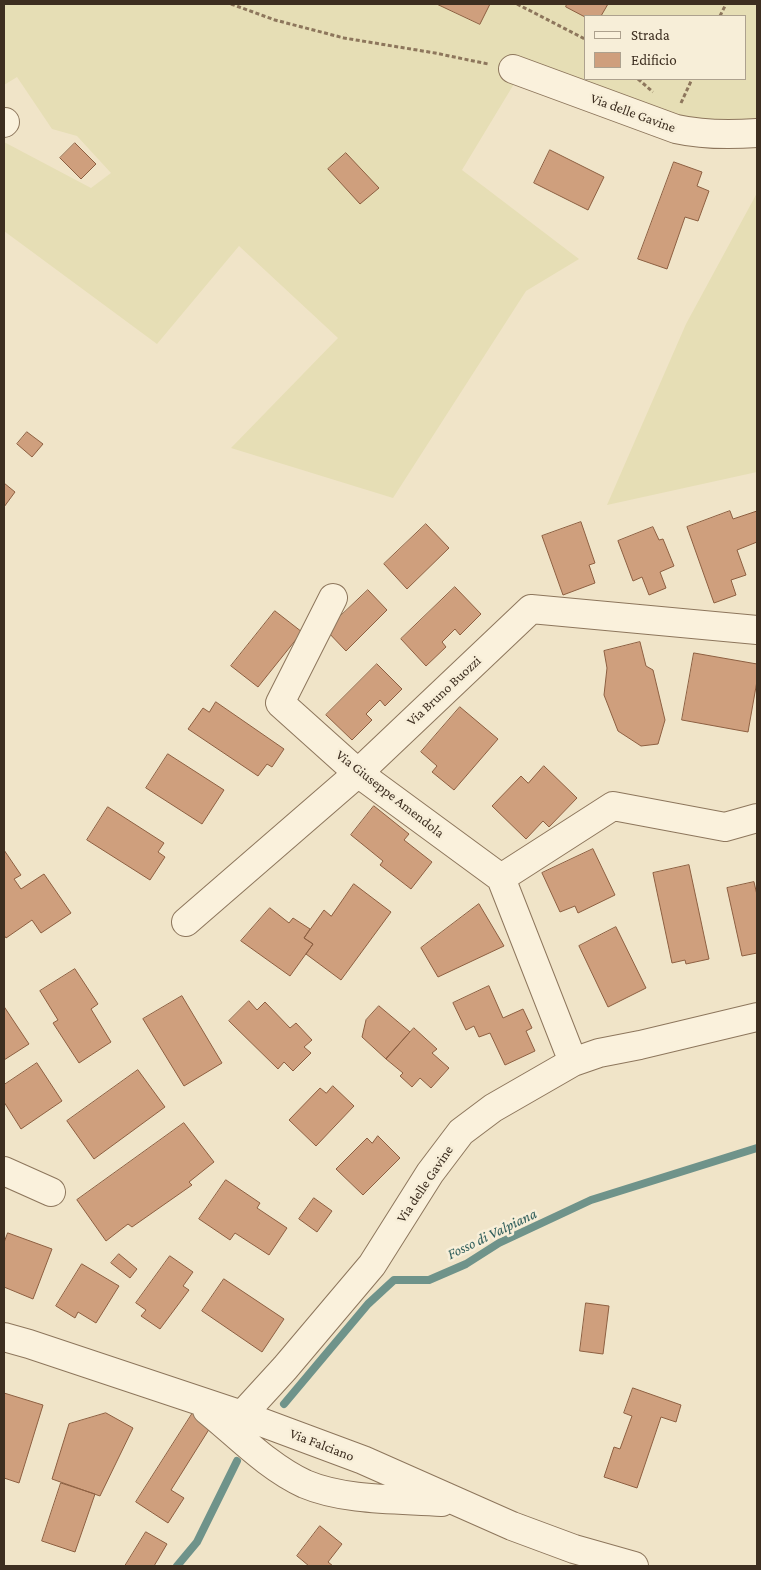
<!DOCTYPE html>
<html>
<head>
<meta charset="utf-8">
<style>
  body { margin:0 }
  #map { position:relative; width:761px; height:1570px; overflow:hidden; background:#f0e4c8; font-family:"Crimson Pro",serif }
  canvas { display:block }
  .frame { position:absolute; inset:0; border:5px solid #3d2e20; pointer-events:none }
  .legend { position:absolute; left:584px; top:15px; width:162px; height:65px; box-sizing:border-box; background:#f7eed8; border:1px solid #ada18e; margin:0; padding:6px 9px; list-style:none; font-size:15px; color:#3d2e20 }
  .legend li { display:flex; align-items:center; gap:10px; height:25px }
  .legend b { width:25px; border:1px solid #ada18e }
</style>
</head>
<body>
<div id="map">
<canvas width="761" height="1570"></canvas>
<div class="frame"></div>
<ul class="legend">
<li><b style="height:6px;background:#faf1dc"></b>Strada</li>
<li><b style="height:14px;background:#cf9f7d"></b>Edificio</li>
</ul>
</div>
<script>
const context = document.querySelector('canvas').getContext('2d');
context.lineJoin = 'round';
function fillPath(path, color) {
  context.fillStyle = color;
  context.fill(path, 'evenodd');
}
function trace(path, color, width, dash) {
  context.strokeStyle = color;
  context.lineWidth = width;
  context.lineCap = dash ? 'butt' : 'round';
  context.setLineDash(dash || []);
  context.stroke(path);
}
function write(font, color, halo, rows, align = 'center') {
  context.font = font + ' "Crimson Pro",serif';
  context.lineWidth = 5;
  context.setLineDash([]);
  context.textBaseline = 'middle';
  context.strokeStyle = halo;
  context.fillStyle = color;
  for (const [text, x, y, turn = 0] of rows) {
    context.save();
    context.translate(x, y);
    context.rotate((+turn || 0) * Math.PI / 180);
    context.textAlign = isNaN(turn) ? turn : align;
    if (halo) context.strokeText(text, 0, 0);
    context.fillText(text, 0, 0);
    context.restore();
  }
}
fillPath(new Path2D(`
  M4,4H757V126L714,128L523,69L462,170L579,259L526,291L393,498L231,448L338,338L239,246L157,344L4,231V142L91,188L111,173L77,136L52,129L17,77L4,85ZM585,16H745V79H585Z
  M757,193V472L607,505L686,324Z`), '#e6deb5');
trace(new Path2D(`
  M284,1404L368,1304L394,1280H429L466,1264L499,1243L591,1200L757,1148
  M177,1566L197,1542L237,1461`), '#6f938a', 8);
const building = new Path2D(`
  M437,4H490L480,24Z
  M567,4H608L601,16L585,17L566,7Z
  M75,143L96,164L81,179L60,158Z
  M550,150L604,177L588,210L534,183Z
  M346,153L379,188L360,204L328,169Z
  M674,162L702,172L697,186L709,191L698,221L685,217L667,269L638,259Z
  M27,432L43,444L32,457L17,444Z
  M4,483L15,492L4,507Z
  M730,511L733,519L757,511V544V542L737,550L746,575L731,580L736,595L714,603L687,527Z
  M581,522L595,563L589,565L595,583L563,595L542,536Z
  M426,524L449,548L407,589L384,564Z
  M653,527L659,540L663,539L674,566L660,572L666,588L649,595L642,577L633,581L618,541Z
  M455,587L481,614L460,635L455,629L442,642L446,647L426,666L401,639Z
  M368,590L387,610L346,651L326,630Z
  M275,611L302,632L258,687L231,666Z
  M640,642L646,666L653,670L665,720L658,744L641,746L618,731L604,695L607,668L604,651Z
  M694,653L757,664V681L748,732L682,720Z
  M377,664L402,689L385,706L380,700L366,714L372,720L352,740L326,715Z
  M216,702L284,749L272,767L267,764L258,776L188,729L203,708L209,712Z
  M460,707L498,739L454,790L432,772L437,766L421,752Z
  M168,754L224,790L202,824L146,788Z
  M544,766L577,798L549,827L543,821L526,839L492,806L521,776L528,783Z
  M374,806L409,834L404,840L432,862L411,889L380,865L383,861L351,835Z
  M108,807L164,843L158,852L165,857L150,880L87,840Z
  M593,849L615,895L578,913L575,906L560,912L542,873Z
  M4,850L21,875L14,879L21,889L44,874L71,913L41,933L32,920L6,938L4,935Z
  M689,865L709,959L686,964L685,960L672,963L653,873Z
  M754,882L757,895V953L742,956L727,888Z
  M354,884L391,912L341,980L306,954L313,944L304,938L324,910L331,916Z
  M479,904L504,946L438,977L421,948Z
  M270,908L289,923L293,918L310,929L304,938L313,944L290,976L241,941Z
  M616,927L646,988L608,1007L579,946Z
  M75,969L98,1004L91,1009L111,1042L79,1063L53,1023L58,1020L40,991Z
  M489,986L503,1018L523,1009L532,1028L526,1031L535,1051L505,1065L490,1033L479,1037L474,1026L466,1030L453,1003Z
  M182,996L222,1063L184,1086L143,1019Z
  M249,1001L257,1010L265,1002L290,1028L296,1023L312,1040L304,1047L311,1053L293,1071L284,1062L278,1069L229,1021Z
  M379,1006L410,1032L386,1059L362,1037L366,1020Z
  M5,1008L29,1044L4,1060V1009Z
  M414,1028L437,1049L432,1053L449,1068L431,1088L420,1078L412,1087L400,1076L403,1073L386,1059Z
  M37,1063L62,1101L21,1129L4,1102V1085Z
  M138,1070L165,1107L94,1159L67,1121Z
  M333,1086L354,1106L316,1146L289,1120L320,1088L326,1093Z
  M184,1123L214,1162L189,1182L192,1185L132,1227L128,1224L106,1241L77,1200Z
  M378,1136L400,1158L363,1195L336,1169L367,1138L372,1143Z
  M226,1180L260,1203L257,1208L287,1228L269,1255L235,1233L230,1240L199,1219Z
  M314,1198L332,1211L317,1232L299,1219Z
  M8,1233L52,1249L33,1299L4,1287V1243Z
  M119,1254L137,1269L130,1278L111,1263Z
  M170,1256L193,1272L183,1286L189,1290L160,1329L141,1316L146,1310L136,1303Z
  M82,1264L119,1286L96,1323L78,1312L75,1318L56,1306Z
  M224,1279L284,1319L262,1352L202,1311Z
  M586,1303L609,1306L603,1354L580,1351Z
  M633,1388L681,1405L676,1422L661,1417L637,1488L604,1477L614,1447L620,1449L632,1416L624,1413Z
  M4,1393L43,1405L19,1483L4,1478Z
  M194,1411L213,1423L171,1490L184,1498L168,1523L136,1502Z
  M106,1413L133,1428L100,1496L52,1479L69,1424Z
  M61,1483L95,1494L75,1552L42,1541Z
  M320,1526L342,1544L328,1562L333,1566H309L297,1556Z
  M146,1532L167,1544L154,1566H125Z`);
fillPath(building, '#cf9f7d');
trace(building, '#8d5f41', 1);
const minor = new Path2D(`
  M513,69L676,129C703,135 730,135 757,133
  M4,123L5,122
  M333,598L280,703L358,773L501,878L573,1062
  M501,878L613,806L725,827L757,818
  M186,922L358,773L531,609L757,630
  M4,1171L51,1192
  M4,1337L29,1344L242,1415L363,1460L512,1526L574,1549L634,1566
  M207,1410C238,1435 268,1467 305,1484C345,1501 399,1499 442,1502
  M242,1415L285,1368L372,1265L430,1173L461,1132L493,1108L573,1062L599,1053L640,1045L757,1017`);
trace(minor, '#8d765c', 30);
trace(new Path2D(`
  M231,4L275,20L344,38L435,53L488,64
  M517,4L585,39
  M720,16L726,4
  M638,79L653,92
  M681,103L692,79`), '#8d765c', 3, [4, 2.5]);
trace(minor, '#faf1dc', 28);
write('14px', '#3d2e20', '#f7eed8', [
  ["Via delle Gavine",633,113,20],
  ["Via Bruno Buozzi",444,691,-43],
  ["Via Giuseppe Amendola",390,794,38],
  ["Via delle Gavine",425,1184,-56],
  ["Via Falciano",322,1445,21]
]);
write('italic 15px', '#2f5d5a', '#f7eed8', [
  ["Fosso di Valpiana",492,1234,-26]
]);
</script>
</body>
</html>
